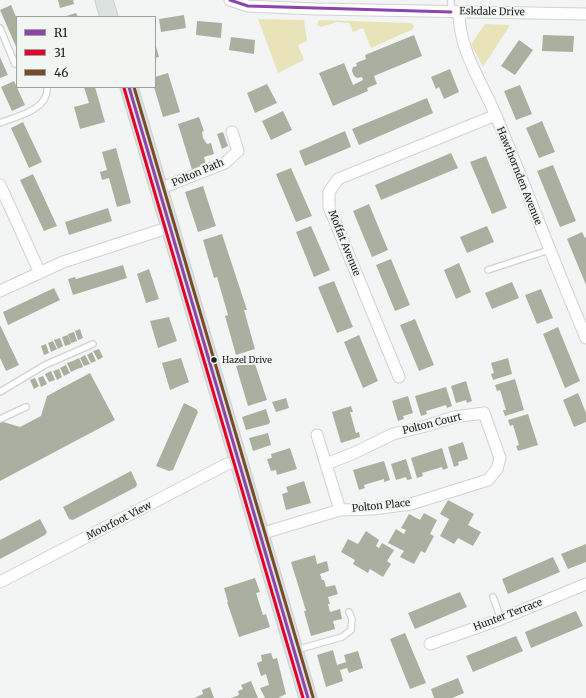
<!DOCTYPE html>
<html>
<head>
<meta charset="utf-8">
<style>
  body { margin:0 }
  #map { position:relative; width:586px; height:698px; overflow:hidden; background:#f3f5f4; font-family:Merriweather,serif }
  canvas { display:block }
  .legend { position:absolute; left:16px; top:16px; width:140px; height:72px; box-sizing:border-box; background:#f2f6f3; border:1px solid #9ea19f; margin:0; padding:5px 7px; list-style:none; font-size:12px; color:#202220 }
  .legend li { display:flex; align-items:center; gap:8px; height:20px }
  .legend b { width:20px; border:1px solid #9ea19f }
</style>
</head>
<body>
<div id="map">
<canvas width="586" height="698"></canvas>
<ul class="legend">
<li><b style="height:5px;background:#8e44ad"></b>R1</li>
<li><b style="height:5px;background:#e4002b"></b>31</li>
<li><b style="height:5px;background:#7a4b2a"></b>46</li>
</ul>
</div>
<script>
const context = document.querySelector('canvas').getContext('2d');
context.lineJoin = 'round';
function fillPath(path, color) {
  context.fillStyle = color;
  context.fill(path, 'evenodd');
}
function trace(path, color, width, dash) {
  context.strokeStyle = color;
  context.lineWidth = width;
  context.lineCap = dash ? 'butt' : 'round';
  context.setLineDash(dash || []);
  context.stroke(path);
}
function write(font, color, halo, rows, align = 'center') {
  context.font = font + ' Merriweather,serif';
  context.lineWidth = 4;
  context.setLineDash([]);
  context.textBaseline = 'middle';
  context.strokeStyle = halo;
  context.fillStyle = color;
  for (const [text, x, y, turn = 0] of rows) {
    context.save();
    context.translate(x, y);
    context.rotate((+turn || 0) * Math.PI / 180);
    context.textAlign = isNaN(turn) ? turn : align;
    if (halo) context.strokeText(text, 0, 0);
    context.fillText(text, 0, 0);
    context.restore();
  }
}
fillPath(new Path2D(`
  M258,19L304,20L307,41L298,45L304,60L278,73Z
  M319,20L411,23L414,26L413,29L371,48L363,28L353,32L349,23L337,22L321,27L317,25Z
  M485,24L510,25L483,67L471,44Z`), '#e8e3b8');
fillPath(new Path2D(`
  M58,0H73L74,4L60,8Z
  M11,5L17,19V49L0,10Z
  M76,13L78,17H63Z
  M184,15L186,28L161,32L159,19Z
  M197,21L222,23L221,38L196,35Z
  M414,35L422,56L374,76L377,84L367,88L368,91L333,106L319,73L344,63L353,85L363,80L362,77L357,78L354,76L352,71L353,67L357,66L356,63L366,59L365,55Z
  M543,35L574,36L573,52L542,51Z
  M231,37L255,40L254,54L229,50Z
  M519,40L533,50L515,75L501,66Z
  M155,43L159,57L155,58Z
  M0,57L8,75L0,78Z
  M450,69L459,92L444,99L439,87L436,89L431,77Z
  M168,73L180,112L163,117L154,87L155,77Z
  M14,81L25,105L12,111L1,87Z
  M267,84L277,103L255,113L247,93Z
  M520,85L532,114L516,120L504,91Z
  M84,87H95L105,122L80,129L74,107L89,103Z
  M427,98L433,113L359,145L352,129Z
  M283,111L292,130L271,140L262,121Z
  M199,117L204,131L202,132L203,138L207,144L211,143L214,154L204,157L207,168L193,173L178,124Z
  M542,121L555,152L539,158L526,128Z
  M23,122L42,162L29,168L11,128Z
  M345,131L351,147L305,166L299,151Z
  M223,132L228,146L222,149L217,134Z
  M116,148L131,203L117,207L109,178L102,180L100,172L107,170L102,152Z
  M451,153L458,168L381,200L375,185Z
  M486,156L507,208L492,214L470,162Z
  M553,165L576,221L560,227L537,171Z
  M291,168L312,216L296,222L276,174Z
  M33,174L57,226L44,231L20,180Z
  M203,186L216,226L198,232L185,192Z
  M369,204L388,250L372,257L353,211Z
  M108,208L112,221L69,235L65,222Z
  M311,226L330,270L314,277L296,232Z
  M487,226L494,242L467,253L460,237Z
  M582,232L585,238L586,237V285L567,239Z
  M222,234L247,310H244L255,349L236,355L225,316L228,315L217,277L214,278L203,240Z
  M391,259L410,305L395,311L376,265Z
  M459,263L471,292L456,299L444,270Z
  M123,265L127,278L73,295L68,279L75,277L76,279Z
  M149,269L159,299L146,303L137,274Z
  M334,281L353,327L337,333L318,287Z
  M512,282L519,298L492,309L485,293Z
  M54,288L60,300L8,325L3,312Z
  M541,289L553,318L537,324L525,295Z
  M169,317L177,341L158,348L150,321Z
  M415,319L434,365L419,371L400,325Z
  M0,325L19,365L6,371L0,358Z
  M558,327L580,381L565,388L543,334Z
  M80,329L83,338L78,340L75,331Z
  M74,332L77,341L71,343L68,334Z
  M68,335L71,344L65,346L62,337Z
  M359,335L378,381L363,388L344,342Z
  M60,338L63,346L58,349L54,340Z
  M53,341L57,349L51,352L48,343Z
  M46,344L49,353L44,355L41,346Z
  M99,349L103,357L98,360L93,351Z
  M92,352L96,361L91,363L87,355Z
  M85,355L90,364L84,366L80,358Z
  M79,358L83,367L77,369L73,361Z
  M181,358L189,382L170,390L162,363Z
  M508,358L512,374L493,380L491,374L494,373L491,363Z
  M73,361L77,369L71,372L67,363Z
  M254,361L267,400L248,406L236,366Z
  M66,365L70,373L64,376L60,368Z
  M59,369L62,377L57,380L53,371Z
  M51,371L55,380L49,382L45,374Z
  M90,373L115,420L0,481V421L20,427L41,416L47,396Z
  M43,376L47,384L41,387L38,378Z
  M35,378L39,386L34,389L30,380Z
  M515,379L524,410L505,416L503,410H506L500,390L497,391L495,385Z
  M466,381L472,401L467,403L466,400L456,403L451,386Z
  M446,387L452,406L447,408L446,405L426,411L427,414L421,416L415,396Z
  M578,393L586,413V422L574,427L563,400Z
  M408,396L413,413L403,416L404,419L398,421L392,401Z
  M286,398L289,408L276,412L272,402Z
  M184,403L196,409L198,412L173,470L169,471L156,466Z
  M351,406L353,412H350L356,433L359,432L360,437L341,443L332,412Z
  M266,409L270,422L269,424L246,430L242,417Z
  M528,414L538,445L518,451L516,446L519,445L513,425L510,426L508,420Z
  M268,433L271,445L253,451L249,438Z
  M463,442L468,459L458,462L459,465L454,467L448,447Z
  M290,448L297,469L277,475L276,470L271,471L267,459L272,458L271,454Z
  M442,448L448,468L443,470L442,467L422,473L423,476L417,478L411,458Z
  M406,459L412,479L407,480L406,477L396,480L391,464Z
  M384,461L390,480L384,482V479L364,485L365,488L359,490L353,470Z
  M131,471L137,484L136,487L73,520L69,519L63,507Z
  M304,481L311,503L286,510L282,494L288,492L286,487Z
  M448,500L474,514L468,525L481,532L473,546L458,538L454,544L440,536L449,519L440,514Z
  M424,513L437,520L430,534L434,536L425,553L421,551L414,564L400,557L404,551L388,543L396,529L404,534L406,530L401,528L409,514L420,520Z
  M40,519L47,532L45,535L0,559V540Z
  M366,531L379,540L376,546L379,548L382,543L394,550L387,561L391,564L383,577L370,569L368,573L353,564L355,560L341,552L348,539L358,544Z
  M586,544V562L568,569L561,554Z
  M315,555L317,564L327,561L329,571L320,574L322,580H324L326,587L335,585L338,594L328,597L330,604H328L330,612L340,609L342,619L333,621L335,629L311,636L304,611H306L291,562Z
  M553,557L560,572L508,594L502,579Z
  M255,578L260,592L256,593L263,615L266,614L270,627L239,637L227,602H228L224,588Z
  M460,592L467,607L415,629L408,613Z
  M576,611L583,626L531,648L525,632Z
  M405,633L426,683L410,689L390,639Z
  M516,636L523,651L473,672L466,656Z
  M333,650L337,665L346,662L344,655L358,651L363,668L349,673L347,668L340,670L343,681L326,687L317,655Z
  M271,653L273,659L277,658L286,694L278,698H265L260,688L269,685L266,674L261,676L257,663L262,661L261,655Z
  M458,678L464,693L452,698H434L431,689Z
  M251,681L258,698H231L239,695L238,691L243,689L241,685Z
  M210,687L214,698H194L203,694L202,690Z`), '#a9b0a0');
const lane = new Path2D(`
  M451,12V0
  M0,28L15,64H17
  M0,123C17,116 49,110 47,87
  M488,270L549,250
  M0,392L45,365L93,344
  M0,419L26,407
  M493,597L501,619
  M296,650L342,637L351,630L352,619L349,612`);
const street = new Path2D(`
  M230,0L248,6L316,9L586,14
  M459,12C459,51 482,82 496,116C527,190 555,265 586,338
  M0,185L40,273
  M159,189L225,163L238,151L232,132
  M0,291L63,262L170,227
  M399,377L329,207V192L338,179L496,115
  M317,435L340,510
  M260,534L340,510L373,509L411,504L488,480L497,469L500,458L484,413L454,417L426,426L393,434L352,454L326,464
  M0,582L227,464L239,461
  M430,644L501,619L586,584`);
const primary = new Path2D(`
  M104,0L109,17
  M129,87L308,698`);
trace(lane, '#d1d3d1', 8);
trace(street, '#d1d3d1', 13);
trace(primary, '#cecfce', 19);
trace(lane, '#fdfefd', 5.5);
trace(street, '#fdfefd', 11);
trace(primary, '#dbe3e1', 17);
trace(new Path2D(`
  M230,0L248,6L451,12
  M129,87L308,698`), '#8e44ad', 3);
trace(new Path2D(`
  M124,88L303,698`), '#e4002b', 3);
trace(new Path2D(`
  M134,87L313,697`), '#7a4b2a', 3);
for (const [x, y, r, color] of [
  [214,360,3.5,"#202220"]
]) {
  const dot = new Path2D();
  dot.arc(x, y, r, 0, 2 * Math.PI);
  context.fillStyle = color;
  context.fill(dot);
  trace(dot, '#f2f6f3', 1.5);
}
write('9px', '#202220', '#f2f6f3', [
  ["Hazel Drive",222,360]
], 'left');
write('10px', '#202220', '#f2f6f3', [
  ["Eskdale Drive",492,12,1],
  ["Polton Path",198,173,-23],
  ["Hawthornden Avenue",519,176,68],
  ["Moffat Avenue",344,243,68],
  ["Polton Court",432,424,-14],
  ["Polton Place",381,506,-6],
  ["Moorfoot View",119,521,-27],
  ["Hunter Terrace",508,615,-21]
]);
</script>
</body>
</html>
